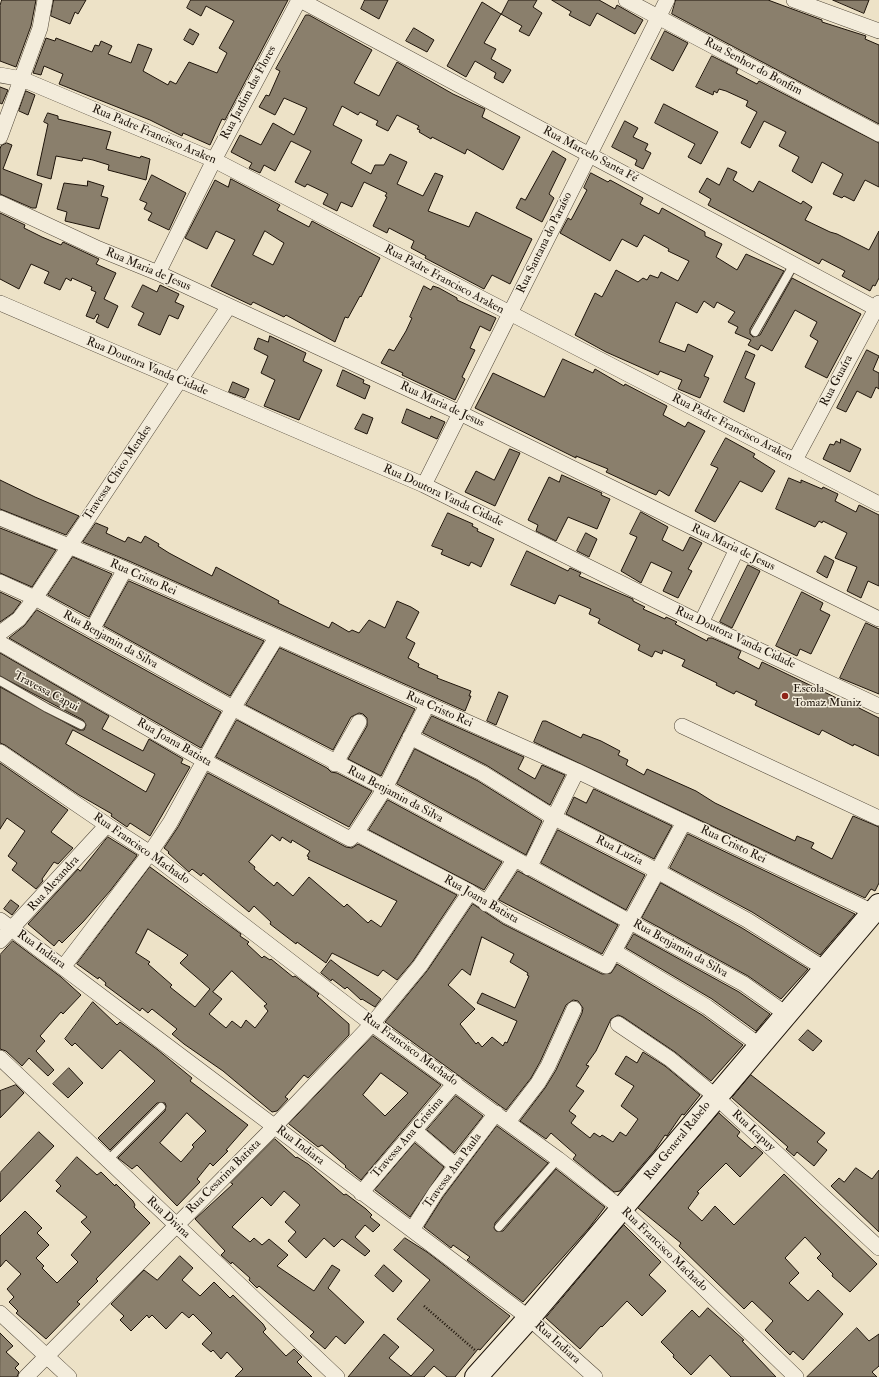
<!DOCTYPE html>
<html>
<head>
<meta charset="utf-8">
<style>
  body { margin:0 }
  canvas { display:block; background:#ede2c7 }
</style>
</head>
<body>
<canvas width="879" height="1377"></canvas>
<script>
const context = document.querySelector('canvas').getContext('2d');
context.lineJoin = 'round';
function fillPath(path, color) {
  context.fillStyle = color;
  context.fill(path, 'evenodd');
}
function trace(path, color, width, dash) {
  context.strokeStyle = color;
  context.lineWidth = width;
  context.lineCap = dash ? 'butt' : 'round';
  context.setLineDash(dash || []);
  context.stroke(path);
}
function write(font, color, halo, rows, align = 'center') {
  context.font = font + ' "IM FELL Double Pica",serif';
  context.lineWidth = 3;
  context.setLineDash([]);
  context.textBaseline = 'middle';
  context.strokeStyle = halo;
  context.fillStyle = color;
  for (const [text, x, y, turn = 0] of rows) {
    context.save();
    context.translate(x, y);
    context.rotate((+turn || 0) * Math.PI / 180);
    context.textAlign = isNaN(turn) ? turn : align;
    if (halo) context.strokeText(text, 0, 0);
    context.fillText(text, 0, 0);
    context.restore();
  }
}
const building = new Path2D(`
  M2,0H36L31,26L16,67L0,61V6Z
  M54,0H86L78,14L75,12L70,24L51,16Z
  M191,0H288L225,120L222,119L210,145L183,133L182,136L150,120L59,84L63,74L44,66L41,75L33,73L46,38L55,41L56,38L92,52L95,45L99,46L101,41L112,46L108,54L131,63L138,44L152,49L143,71L168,85L170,81L176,84L189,62L217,73L227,53L219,48L234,21L206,6L201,16L187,8Z
  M365,0H388L379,19L361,9Z
  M509,0H537L533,7L542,13L529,36L519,31L522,26L501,14L484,43L496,49L491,59L511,70L503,83L494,78L496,73L475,61L466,77L447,66L482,2L501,14Z
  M552,0H599L615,9L617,5L643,20L635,34L597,13L590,26L569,15L571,12Z
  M676,0H768L822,20V22L866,36L865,39L879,45V124L672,14Z
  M833,0H869L864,13Z
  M306,15H309L372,50L354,83L379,96L397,62L453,94L485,109L482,117L520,137L503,170L467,149L465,154L432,137L431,139L419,132L420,130L417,129L419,126L397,115L388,131L376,125L378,121L360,112L358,115L342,106L333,125L362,140L351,163L371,174L375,165H384L390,154L407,162L397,184L423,196L435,173L443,176L428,211L469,227L476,212L532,239L510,284L492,275L484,289L425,258L426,256L411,248L414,241L389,228L387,233L373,226L387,197L385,196L387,193L364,182L352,207L341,202L337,211L323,204L328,194L307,184L305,187L295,182L311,151L291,141L275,171L264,165L260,173L249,168L252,163L231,152L240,135L261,145L273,123L294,135L307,108L284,98L275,115L259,107L266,95L269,96L280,71L276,69Z
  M414,28L434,40L427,52L406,41Z
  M190,29L199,34L193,45L184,40Z
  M665,31L688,43L673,71L651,59Z
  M712,56L738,69L736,73L757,84L759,81L879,143V187L865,180L854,201L844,196L842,198L833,194L843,174L822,162L812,183L792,171L799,157L779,146L786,132L764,121L750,148L741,143L757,112L746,106L748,101L726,91L719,89L717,93L714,91L713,95L696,87Z
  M0,87L8,90L2,104L0,103Z
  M26,91L35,95L28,115L19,111Z
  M664,104L718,132L701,164L688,157L695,144L655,123Z
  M48,113L58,116V119L111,132L106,149L140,158L141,156L150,159L146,180L108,170L109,165L93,160L83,158L82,161L56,156L51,179L37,175L48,124L44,122Z
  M625,121L638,128L633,137L648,144L645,150L651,153L643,169L635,165L637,160L612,147Z
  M7,143L12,145L3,169L42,184L36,208H32L0,194V149L1,146Z
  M553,151L566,159L549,194L554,198L542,222L516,208L521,198L525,200Z
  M728,168L737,172L733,180L753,192L759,181L801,204L803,201L812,207L805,220L830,232L837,234L869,250L879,231V278L875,286L873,285L870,291L842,276L845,271L822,259L819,264L708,205L711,199L699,192L707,178L719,185Z
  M591,173L608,182L610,180L643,198L640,204L659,214L662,208L705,232V236L722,244L716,257L737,270L746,254L784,271L750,329V334L753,337L760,335L792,278L861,314L827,378L805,367L818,341L810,336L817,322L795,310L772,351L761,345L758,350L748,345L751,340L735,333L738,327L728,322L735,312L717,302L714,308L704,301L697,313L676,302L659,342L685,352L688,344L713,356L704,376L709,378L700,398L678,389L682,380L660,371L658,375L606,352L575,335L595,293L602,297L616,270L638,282L643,278L647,280L650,275L658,278L661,272L678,281L689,261L668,251L669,249L644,235L637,247L622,239L610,261L560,233L568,218L571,220L587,190L584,188Z
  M152,175L186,193L169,230L148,220L152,213L144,209L147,203L140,200Z
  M231,179L280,205L277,210L309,227L312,221L380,258L361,297L360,296L348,318L345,317L335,342L286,315L284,317L253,302L251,305L211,286L235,240L216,231L207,249L185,238L215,180L228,187ZM265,231L284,243L273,265L253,255Z
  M88,181L104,186L101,196L108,198L99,229L65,221L67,212L57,209L64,183L87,186Z
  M0,213L25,225L24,228L42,237L61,245L63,242L99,259L96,264L116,273L104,299L118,306L108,328L96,322L99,315L97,314L94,319L86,316L96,292L91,290L92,287L72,278L71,281L66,278L60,290L44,283L49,272L31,264L19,289L0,279Z
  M143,285L157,292L160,285L179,294L175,302L184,306L178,319L169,315L160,335L138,325L144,313L132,307Z
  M424,286L431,290L433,286L439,288L457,298V300L496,318L490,331L480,326L470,348L475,350L462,377L465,379L455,400L402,375L403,373L381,363L389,349L394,351L406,331L412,318L410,317Z
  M270,336L306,353L303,361L322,370L299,420L264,406L275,380L261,373L268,356L254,349L258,338L268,342Z
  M867,350L879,356L873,370L879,373V389L876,387L871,398L857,391L846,412L837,408Z
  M746,351L755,355L745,378L755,383L744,412L724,402Z
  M563,359L593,373L595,369L624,386L625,384L667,406L663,415L685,427L688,422L705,431L669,496L659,490L656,495L649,492L606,472L608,469L576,456V458L475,408L493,373L544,397Z
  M343,370L364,380L363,383L370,386L365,399L337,386Z
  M233,382L249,389L245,398L229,392Z
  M407,409L430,419L431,416L445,422L437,439L402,423Z
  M363,414L373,418L367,434L355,429Z
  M726,438L755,454L753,457L775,471L762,492L740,481L715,522L695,511L718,468L711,465Z
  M841,439L861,449L850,472L823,459L830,444L834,445L836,441L840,443Z
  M510,449L520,453L495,506L465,492L476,471L494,480Z
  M562,475L602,493L601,495L610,499L597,529L568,517L556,541L536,531L538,525L528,520L549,477L559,482Z
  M789,478L801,483V480L822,489L823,487L838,494L835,501L856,512L859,505L879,515V586L868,581L861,598L847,591L857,567L835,558L847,533L823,521L822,523L819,521L815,527L776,509Z
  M0,480L35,497L79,516L66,535L0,509Z
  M641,512L668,527L662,540L683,551L690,537L702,543L688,569L692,571L678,598L663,591L672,572L651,562L641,583L621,571L637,537L630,534Z
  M448,513L473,524L472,526L478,529L477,531L494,539L481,567L471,562L469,566L441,554L443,550L432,546Z
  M96,523L108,528L106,533L125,542L128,537L141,543L145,536L159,544L158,546L169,553L212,576L216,567L279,601L278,603L329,628L332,622L349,632L352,630L359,633L369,620L385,628L397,601L411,607L419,612L406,638L415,643L408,658L419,664L418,667L438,676L437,678L471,691L469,696H471L465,711L129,561L83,542Z
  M0,528L56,550L32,587L0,573Z
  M586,533L597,539L589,557L577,551Z
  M527,551L568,571L570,568L581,573L579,576L633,599V601L645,607L643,609L665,619L666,617L677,622L675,624L707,641L708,638H712L741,651L738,658L759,669L762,662L847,703L848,702L859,707V708L879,718V756L854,744L853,746L822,730L819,735L755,705L757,701L736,691L734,694L716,685L717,683L682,666L685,660L663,650L662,654L655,651L652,657L638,650L640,645L598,623L600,619L589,614L591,609L559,595L555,604L511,585Z
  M825,556L834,561L827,578L817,572Z
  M73,557L112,574L89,617L48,595Z
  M748,565L760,571L732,628L720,622Z
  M129,581L264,641L230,696L104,626Z
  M0,592L21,602L13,613L0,622Z
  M802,592L823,603L820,610L830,615L811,654L800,649L797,656L776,646Z
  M37,610L221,712L201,748L9,638L24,626Z
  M866,623L879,629V694L840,678Z
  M280,648L415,709L381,776L348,759L367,726V718L363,714L359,713L351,717L333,750L246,705Z
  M0,653L109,716L102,729L143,751L149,739L183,759L181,763L190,767L150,836L130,823L127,827L111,816L112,814L79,795L5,745L0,743V687L79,730H84L86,725L83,720L0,676ZM73,730L155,774L146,792L66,744Z
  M499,692L508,696L496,725L487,721Z
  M432,716L524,757L518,769L535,779L542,765L565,775L550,805L486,765L423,733Z
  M237,720L327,768L331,772L337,773L372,791L349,827L216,757Z
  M543,721H546L581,738L583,734L601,741L620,751L618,755L628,760L626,765L644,775L647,769L696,791L715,803L795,841L797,836L814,843L811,848L832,859L853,816L879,827V883L875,891L871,889L865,898L534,742Z
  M415,749L478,781L542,821L526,855L397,784Z
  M0,763L68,810L51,832L73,848L58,864L54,862L42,879L43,881L36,889L12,870L17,863L8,856L25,831L7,818L0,829Z
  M208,773L346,847L352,848L358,844L457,895L413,961L397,980L383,970L378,976L332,953L326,963L297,942L296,944L270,924L271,922L254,906L249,912L203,873L201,876L192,869L189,872L168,853L169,852L164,848L178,827ZM272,835L280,841L282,837L291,843L292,840L310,851L307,856L309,857L308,859L397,901L381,927L371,920L368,923L347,904L344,907L309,877L293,896L277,882L274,886L254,869L255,867L249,862Z
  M594,789L672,826L654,859L566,814L574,797L586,803Z
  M388,800L502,862L484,890L369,830Z
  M558,830L645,875L626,910L541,863Z
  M688,834L855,914L820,955L752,912L670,868Z
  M108,837L137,855L136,857L110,891L83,922L62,943L59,940L54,946L28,924L78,869L80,871Z
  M150,867L241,934L240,936L249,942L247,944L262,958L264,956L270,960L271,959L293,977L295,976L319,994L317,996L349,1024V1035L308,1078L304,1075L285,1097L288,1099L277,1111L272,1112L223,1071L184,1044L172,1034L177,1029L152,1009L148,1013L142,1008L140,1011L105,985L106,983L99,977L98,979L77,964ZM148,929L188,955L180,963L210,989L195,1007L170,987L172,985L148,964L150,962L136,953ZM232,971L267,1004L264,1006L268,1011L255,1028L246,1020L241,1028L232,1021L226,1028L209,1014L222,999L213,992Z
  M518,871L618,925L602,954L499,900Z
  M661,883L742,928L808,969L781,999L748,976L642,918Z
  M11,900L19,906L12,915L4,909Z
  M473,904L503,924L602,974L611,973L617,964L702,1015L743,1045L711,1081L675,1052L623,1017L618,1015L611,1019L596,1051L586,1065L589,1066L576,1086L584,1091L569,1111L576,1116L571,1123L590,1138L594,1133L600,1137L602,1135L613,1142L620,1132L626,1136L638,1119L621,1106L634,1086L615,1074L626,1056L637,1063L643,1052L665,1066L700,1095L684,1115L682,1114L667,1136L665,1135L655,1150L620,1191L614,1192L573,1159L576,1155L551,1133L546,1139L520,1121L545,1088L556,1070L582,1013L583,1008L578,1001L573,1000L566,1005L540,1062L531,1078L506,1110L385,1022L427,971ZM482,937L514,954L510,962L528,973L527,975L529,976L515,1008L482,993L477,1003L517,1021L507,1043L505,1042L503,1046L492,1037L482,1047L478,1042L476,1044L460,1024L475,1009L448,985L462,969L470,975Z
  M634,934L739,992L770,1014L756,1031L712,999L626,948Z
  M13,941L61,977L81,995L63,1014L61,1012L40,1036L45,1041L36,1051L54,1070L48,1076L29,1058L22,1066L6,1051L0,1049V955Z
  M331,960L381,999L375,1007L362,999L361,1000L347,987L345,989L332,979L331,981L321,973Z
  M93,1002L117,1025L120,1022L158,1050L192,1078L190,1081L248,1125L226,1150L228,1151L213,1166L210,1163L197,1179L200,1182L177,1206L137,1165L132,1169L118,1158L165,1111L166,1106L165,1103H157L110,1150L98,1138L155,1081L120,1050L102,1069L75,1043L72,1046L65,1039ZM187,1113L206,1131L192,1145L194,1147L181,1162L160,1143Z
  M808,1030L822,1041L813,1051L799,1040Z
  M373,1036L441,1085L361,1180L345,1167L346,1166L322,1145L318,1147L289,1124ZM381,1073L408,1093L385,1116L363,1095Z
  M69,1068L83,1083L68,1098L53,1084Z
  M751,1075L825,1133L817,1142L827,1150L814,1166L797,1152L794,1156L786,1149L788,1147L732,1098Z
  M16,1085L24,1093L0,1118V1091Z
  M456,1096L483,1116L454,1153L427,1130Z
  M719,1113L740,1132L737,1136L752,1149L755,1146L763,1153L740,1177L726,1163L697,1192L699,1193L688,1208L702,1221L715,1206L734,1225L784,1174L877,1264L850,1292L832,1276L833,1274L817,1258L821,1254L805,1237L785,1258L799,1273L789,1283L808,1301L818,1290L843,1314L803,1360L793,1351L790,1355L765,1330L773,1321L752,1301L744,1309L679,1246L681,1243L638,1208Z
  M497,1126L548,1163L495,1223L494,1228L496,1231H503L556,1169L605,1207L589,1228L523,1302L467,1260L470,1257L453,1245L451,1248L424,1227L443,1197Z
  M39,1132L54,1146L0,1202V1173Z
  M275,1139L296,1158L297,1157L308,1164L344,1195L346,1194L366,1209L372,1215L370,1217L380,1225L373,1232L365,1225L355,1237L370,1251L365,1256L342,1239L334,1247L324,1238L306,1258L288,1241L296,1232L285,1222L300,1205L284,1191L271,1206L262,1197L232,1227L250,1242L254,1238L262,1245L269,1239L288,1255L277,1266L314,1291L332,1265L340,1270L328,1288L364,1322L345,1344L336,1336L325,1349L310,1336L314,1332L259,1286L257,1288L249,1280L250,1278L232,1262L231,1264L221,1255L225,1251L195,1219L233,1184L231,1183Z
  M415,1143L444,1167L410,1217L375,1190Z
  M77,1157L97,1175L101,1172L115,1186L116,1184L133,1201L135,1205L134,1207L150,1223L96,1279L98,1281L77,1302L80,1304L46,1339L16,1313L18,1311L9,1302L14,1297L7,1289L21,1274L6,1260L0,1267V1236L25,1211L42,1228L37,1233L49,1245L36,1258L44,1266L42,1268L57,1283L78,1262L71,1255L91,1232L81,1222L87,1217L56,1191L61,1186L56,1181Z
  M856,1168L872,1179L879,1170V1232L831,1186L839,1178L844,1182Z
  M624,1225L661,1262L649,1275L666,1291L642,1316L627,1301L602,1327L601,1326L580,1349L546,1318Z
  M405,1238L427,1252L510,1316L480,1350L478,1349L455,1377H447L434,1366L424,1377H348L384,1334L399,1347L389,1358L411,1376L434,1350L397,1319L430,1280L394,1250Z
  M180,1256L193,1268L182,1280L200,1296L214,1282L230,1298L233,1295L263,1324L266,1329L263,1332L286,1356L294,1349L302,1357L297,1362L312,1377H235L243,1369L227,1352L221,1359L213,1350L211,1352L202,1344L212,1333L193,1314L189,1318L182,1312L166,1329L152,1315L149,1318L147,1315L131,1331L120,1320L124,1316L111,1304L144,1270L157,1280Z
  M384,1265L402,1281L393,1292L375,1276Z
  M708,1308L744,1340L742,1341L776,1377H731L710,1355L691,1375L673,1357L674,1355L661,1342L692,1310L699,1317Z
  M857,1328L869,1341L879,1334V1366L872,1372L877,1377H807Z
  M0,1333L13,1346L6,1352L19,1364L15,1368L19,1372L17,1377H0Z`);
fillPath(building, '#8a7f6c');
trace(building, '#1e140a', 1);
const lane = new Path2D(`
  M755,332L794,264
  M0,681L47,708L81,725
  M108,1160L161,1107
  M499,1227L558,1159`);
const street = new Path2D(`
  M300,0L879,310
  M626,0L879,134
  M794,0L879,31
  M0,75L22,79L214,160L879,504
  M0,137L40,28L45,0
  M0,203L99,249L158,273L460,413L879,619
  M158,273L214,160L299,0
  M0,303L424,485L701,623L879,706
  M795,460L879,303
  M424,485L667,0
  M0,518L125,569L577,771L873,912
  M0,582L35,598L233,708L385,788L744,984L786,1014
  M701,623L737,549
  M92,630L125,569
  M0,633L19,619L35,598L229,306
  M0,643L203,760L350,839L356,833L385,788L427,705
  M682,726L879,818
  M410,737L482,773L553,817L644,864L747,920L825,969
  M0,752L107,825L150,853L372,1024L558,1159L622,1209L796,1377
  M335,764L359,722
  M356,833L470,892L507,916L606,966L684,822
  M529,868L577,771
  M486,904L514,860
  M0,920L529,1318L595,1377
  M0,941L107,825
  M615,952L707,1007L759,1045
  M64,966L150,853L170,823L233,708L276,638
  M618,1024L670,1059L715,1096L879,1248
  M0,1058L337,1377
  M508,1122L538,1083L548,1066L574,1009
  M415,1131L456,1166
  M361,1193L455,1083
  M412,1230L436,1192L496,1113
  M0,1313L69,1377
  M26,1377L275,1126L372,1024L420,966L470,892`);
const secondary = new Path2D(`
  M476,1377L529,1318L879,905`);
trace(lane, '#524839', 10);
trace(street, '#524839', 16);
trace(secondary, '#1e140a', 24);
trace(new Path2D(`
  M424,1306L476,1351`), '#1e140a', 2.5, [1, 2]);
trace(lane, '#f3ecdb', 8);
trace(street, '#f3ecdb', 15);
trace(secondary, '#f3ecdb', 22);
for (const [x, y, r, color] of [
  [785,696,4,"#8f2418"]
]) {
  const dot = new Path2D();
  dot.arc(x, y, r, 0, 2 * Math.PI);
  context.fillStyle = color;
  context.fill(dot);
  trace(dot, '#f3ecdb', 1.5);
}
write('12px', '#1e140a', '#f3ecdb', [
  ["Rua Senhor do Bonfim",753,67,28],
  ["Rua Jardim das Flores",249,93,-62],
  ["Rua Padre Francisco Araken",154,135,23],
  ["Rua Marcelo Santa Fé",590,155,28],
  ["Rua Santana do Paraíso",545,243,-64],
  ["Rua Maria de Jesus",148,270,23],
  ["Rua Padre Francisco Araken",444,280,28],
  ["Rua Doutora Vanda Cidade",147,367,23],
  ["Rua Guaíra",837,381,-62],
  ["Rua Maria de Jesus",442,405,25],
  ["Rua Padre Francisco Araken",732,428,27],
  ["Travessa Chico Mendes",118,473,-56],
  ["Rua Doutora Vanda Cidade",443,496,25],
  ["Rua Maria de Jesus",733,548,26],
  ["Rua Cristo Rei",143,578,24],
  ["Rua Doutora Vanda Cidade",735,638,25],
  ["Rua Benjamin da Silva",110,640,29],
  ["Travessa Capui",46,692,28],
  ["Rua Cristo Rei",439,710,24],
  ["Rua Joana Batista",174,743,30],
  ["Rua Benjamin da Silva",395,795,28],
  ["Rua Cristo Rei",733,845,26],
  ["Rua Francisco Machado",141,849,35],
  ["Rua Luzia",619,851,27],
  ["Rua Alexandra",54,884,-48],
  ["Rua Joana Batista",481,900,30],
  ["Rua Benjamin da Silva",680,949,29],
  ["Rua Indiara",41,950,36],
  ["Rua Francisco Machado",410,1050,36],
  ["Rua Icapuy",753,1131,43],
  ["Travessa Ana Cristina",408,1138,-49],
  ["Rua General Rabelo",678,1141,-51],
  ["Rua Indiara",300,1146,37],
  ["Travessa Ana Paula",453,1171,-54],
  ["Rua Cesarina Batista",224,1177,-45],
  ["Rua Divina",168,1218,43],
  ["Rua Francisco Machado",664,1250,44],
  ["Rua Indiara",557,1343,42]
]);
write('12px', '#1e140a', '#f3ecdb', [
  ["Escola",793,689],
  ["Tomaz Muniz",793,703]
], 'left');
</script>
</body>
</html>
